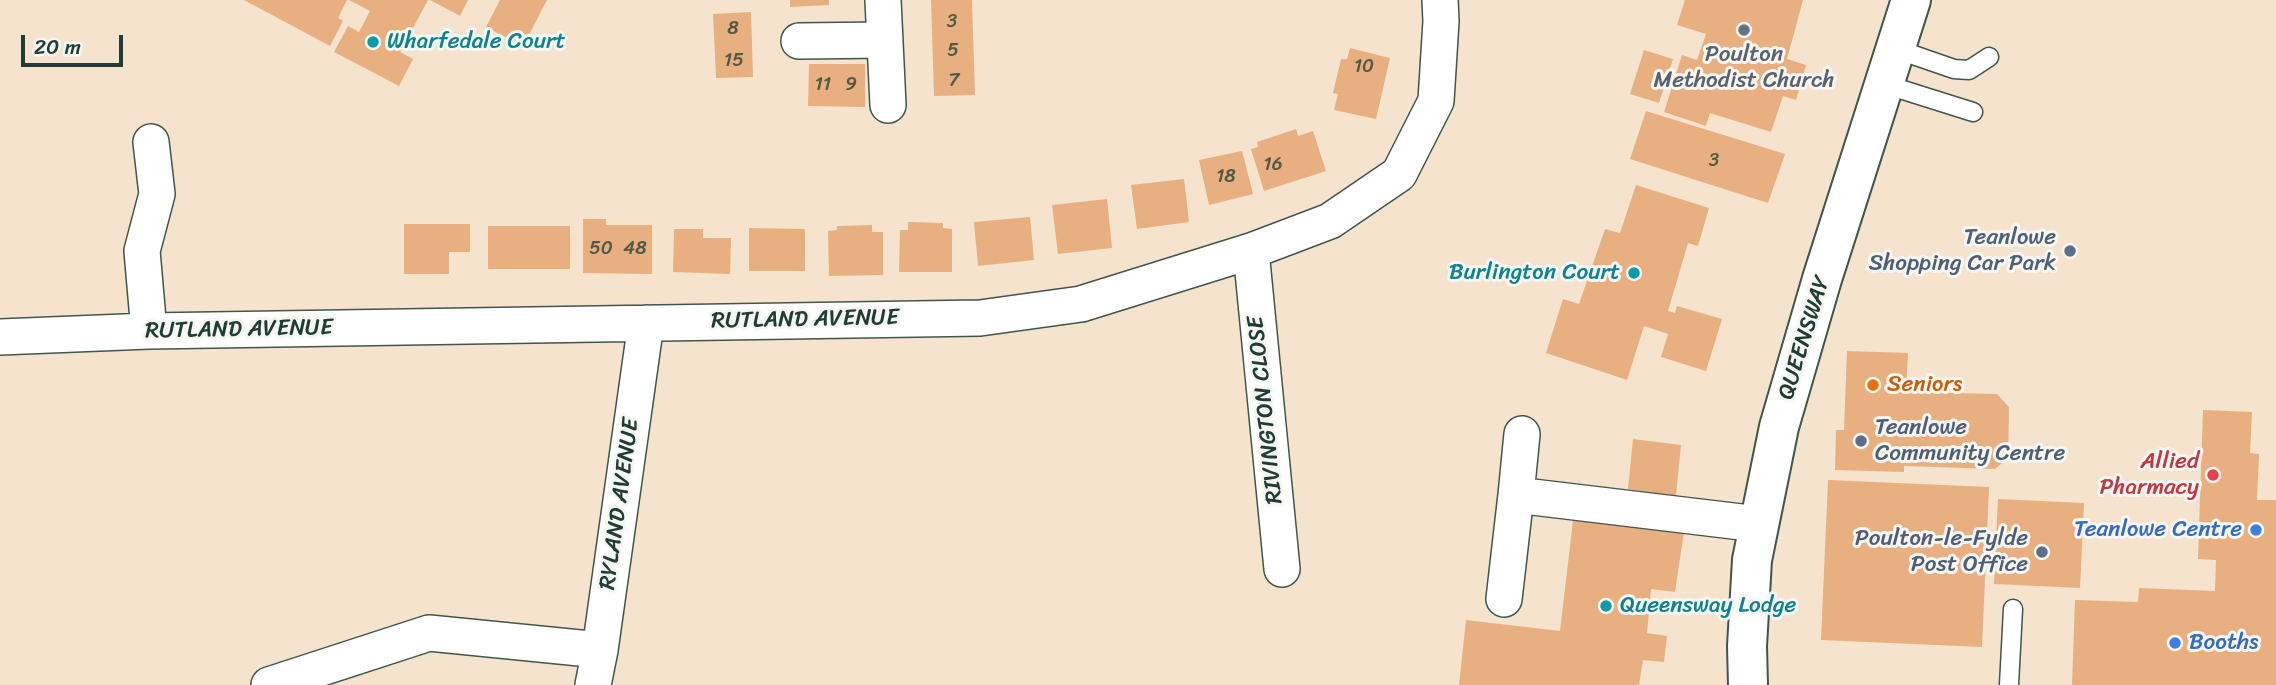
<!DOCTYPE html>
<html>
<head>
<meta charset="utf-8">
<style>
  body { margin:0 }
  #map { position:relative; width:2276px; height:685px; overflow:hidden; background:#f5e3cd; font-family:Sriracha,sans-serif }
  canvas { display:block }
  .scale { position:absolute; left:21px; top:35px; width:102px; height:32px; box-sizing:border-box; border:4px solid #1f3d34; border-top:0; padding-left:9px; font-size:21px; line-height:24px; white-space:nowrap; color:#1f3d34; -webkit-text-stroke:5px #f6f6f2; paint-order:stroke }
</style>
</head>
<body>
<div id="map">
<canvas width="2276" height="685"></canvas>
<div class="scale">20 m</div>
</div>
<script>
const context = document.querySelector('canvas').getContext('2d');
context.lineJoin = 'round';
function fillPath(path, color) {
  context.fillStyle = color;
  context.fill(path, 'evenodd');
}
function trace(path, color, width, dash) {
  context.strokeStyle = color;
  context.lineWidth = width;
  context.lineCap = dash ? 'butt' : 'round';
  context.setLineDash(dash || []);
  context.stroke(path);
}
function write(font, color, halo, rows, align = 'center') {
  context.font = font + ' Sriracha,sans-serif';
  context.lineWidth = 6;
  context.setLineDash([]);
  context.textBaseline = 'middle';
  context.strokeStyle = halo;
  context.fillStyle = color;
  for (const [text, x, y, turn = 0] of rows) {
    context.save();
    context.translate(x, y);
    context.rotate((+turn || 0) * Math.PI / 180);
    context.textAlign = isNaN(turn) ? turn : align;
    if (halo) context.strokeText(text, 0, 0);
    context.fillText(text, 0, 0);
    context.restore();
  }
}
fillPath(new Path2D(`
  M244,0H347L338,18L343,21L330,46Z
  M349,0H428L400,52L413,59L399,86L334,52L348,26L359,32L370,11Z
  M430,0H468L460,16Z
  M500,0H547L523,46L486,27Z
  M790,0H829V5L790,7Z
  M931,0H972L975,95L934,96Z
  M1685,0H1803L1787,59L1806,65L1796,100L1783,96L1771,132L1710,113L1706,126L1664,112L1682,55L1697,60L1706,34L1677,25Z
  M751,12L753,77L716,78L713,14Z
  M1350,48L1390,58L1376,119L1334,110L1338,94L1333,93L1341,59H1347Z
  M1644,50L1673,59L1659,103L1630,94Z
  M809,64H865V107L808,106Z
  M1646,111L1785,154L1768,203L1630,159Z
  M1296,129L1298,136L1313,131L1326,171L1264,191L1251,149L1258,147L1257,142Z
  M1242,151L1253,194L1209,205L1199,160Z
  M1184,179L1189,222L1137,229L1131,185Z
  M1636,185L1709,208L1698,246L1688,243L1668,311L1675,313L1677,306L1722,319L1706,371L1661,357L1668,334L1644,326L1627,380L1546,353L1563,299L1579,304L1605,229L1620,233Z
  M1107,199L1112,248L1058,254L1052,205Z
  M1030,217L1034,260L978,266L974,222Z
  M583,219H606V225H652V274L583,273Z
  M908,222L943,223V228L952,229V272H899L900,230H908Z
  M404,224H470V252H449V274H404Z
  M872,225V232H883V275L829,276L828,231L837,230V226Z
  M488,226H570V269H488Z
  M749,228L805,229V271H749Z
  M674,229H703V238H731L730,274L673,272Z
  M1847,351L1908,353L1906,392L1997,394L2009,407L2008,458L1995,469L1904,466V472L1835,470L1836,430H1844Z
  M2203,410L2252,412L2250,453L2259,454L2257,500H2276V685H2072L2075,600L2138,602L2139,588L2215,591L2216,560L2198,559Z
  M1633,439L1681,445L1676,496L1628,489Z
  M1828,480L1989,487L1982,647L1821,640Z
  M1998,499L2084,503L2080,588L1994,584Z
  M1574,512L1685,525L1675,592L1651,589L1647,633L1667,636L1664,662L1643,660L1639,685H1459L1466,620L1560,631Z`), '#e8af81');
const lane = new Path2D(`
  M1896,49L1954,69L1969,70L1989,57
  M1884,84L1973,112
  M2009,685L2013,609`);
const street = new Path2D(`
  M883,0L888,105
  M799,41L885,40
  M1251,251L1282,569
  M149,331L142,251L157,194L151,142
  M0,337L149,331L980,318L1081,304L1251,251L1330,221L1399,174L1436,101L1441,21L1440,0
  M1516,495L1522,434
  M1504,599L1516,495L1758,524
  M269,685L429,633L600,650
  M593,685L600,650L646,323`);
const secondary = new Path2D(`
  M1748,685L1747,646L1752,560L1779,427L1822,279L1911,0`);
trace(lane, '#3f564b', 21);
trace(street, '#3f564b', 38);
trace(secondary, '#3f564b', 42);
trace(lane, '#fff', 18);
trace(street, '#fff', 35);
trace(secondary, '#fff', 38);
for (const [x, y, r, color] of [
  [1744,30,7,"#6b7280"],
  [373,42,7,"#0f9aa8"],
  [2070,251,7,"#5c6f8a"],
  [1634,273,7,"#0f9aa8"],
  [1873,385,7,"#e8710a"],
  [1861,441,7,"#5c6f8a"],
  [2213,475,7,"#e0444e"],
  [2256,530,7,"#3f7fe0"],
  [2042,552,7,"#5c6f8a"],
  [1606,606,7,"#0f9aa8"],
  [2175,643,7,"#3f7fe0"]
]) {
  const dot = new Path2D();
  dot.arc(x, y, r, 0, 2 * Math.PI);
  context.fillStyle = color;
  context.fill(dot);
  trace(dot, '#f6f6f2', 2.5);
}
write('19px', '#515a47', null, [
  ["3",952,22],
  ["8",733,29],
  ["5",953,51],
  ["15",734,61],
  ["10",1364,67],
  ["7",954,81],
  ["11",823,85],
  ["9",851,85],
  ["3",1714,161],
  ["16",1273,165],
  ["18",1226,177],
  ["50",601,249],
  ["48",635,249]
]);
write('23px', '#0d838f', '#f6f6f2', [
  ["Wharfedale Court",387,42],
  ["Burlington Court",1620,273,"right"],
  ["Queensway Lodge",1620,606]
], 'left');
write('23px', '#5b616d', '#f6f6f2', [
  ["Poulton",1744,55],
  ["Methodist Church",1744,81]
]);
write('23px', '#4e5e75', '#f6f6f2', [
  ["Teanlowe",2056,238],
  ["Shopping Car Park",2056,264],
  ["Teanlowe",1875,428,"left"],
  ["Community Centre",1875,454,"left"],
  ["Poulton-le-Fylde",2028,539],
  ["Post Office",2028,565]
], 'right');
write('23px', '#1f3d34', '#f6f6f2', [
  ["RUTLAND AVENUE",805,320,-1],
  ["RUTLAND AVENUE",239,330,-1],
  ["QUEENSWAY",1805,338,-73],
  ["RIVINGTON CLOSE",1266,410,-96],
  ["RYLAND AVENUE",620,504,-82]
]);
write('23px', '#c56008', '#f6f6f2', [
  ["Seniors",1887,385]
], 'left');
write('23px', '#be3a42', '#f6f6f2', [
  ["Allied",2199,462],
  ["Pharmacy",2199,488]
], 'right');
write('23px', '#366cbe', '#f6f6f2', [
  ["Teanlowe Centre",2242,530],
  ["Booths",2189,643,"left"]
], 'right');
</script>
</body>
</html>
